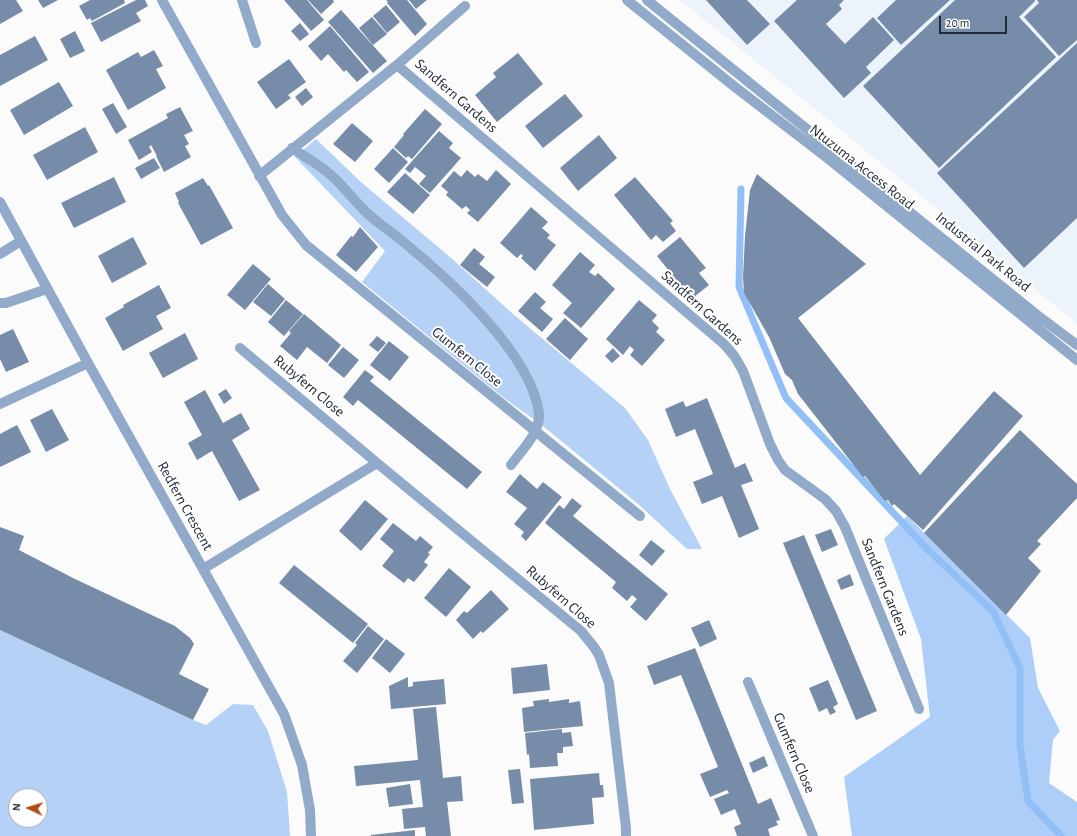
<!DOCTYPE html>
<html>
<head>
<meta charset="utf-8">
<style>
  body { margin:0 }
  #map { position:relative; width:1077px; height:836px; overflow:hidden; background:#fbfbfb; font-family:"Alegreya Sans",sans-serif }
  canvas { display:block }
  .north { position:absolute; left:8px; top:788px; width:40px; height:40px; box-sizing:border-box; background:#fff; border:1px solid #a7aaaf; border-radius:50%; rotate:274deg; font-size:11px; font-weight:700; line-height:16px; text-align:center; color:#222b37 }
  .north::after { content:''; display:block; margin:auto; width:14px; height:18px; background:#b14e18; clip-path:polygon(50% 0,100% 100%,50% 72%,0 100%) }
  .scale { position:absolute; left:939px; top:16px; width:68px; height:18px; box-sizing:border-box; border:2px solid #222b37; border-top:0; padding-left:5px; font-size:12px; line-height:14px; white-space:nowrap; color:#222b37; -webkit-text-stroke:3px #fff; paint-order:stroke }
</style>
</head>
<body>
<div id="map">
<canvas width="1077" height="836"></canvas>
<div class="north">N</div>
<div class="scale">20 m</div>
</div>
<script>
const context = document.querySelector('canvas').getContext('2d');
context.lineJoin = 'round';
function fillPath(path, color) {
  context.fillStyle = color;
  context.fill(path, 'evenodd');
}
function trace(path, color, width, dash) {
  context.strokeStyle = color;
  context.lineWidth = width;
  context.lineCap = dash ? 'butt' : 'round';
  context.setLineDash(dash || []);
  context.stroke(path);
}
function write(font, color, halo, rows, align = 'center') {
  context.font = font + ' "Alegreya Sans",sans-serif';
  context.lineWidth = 4;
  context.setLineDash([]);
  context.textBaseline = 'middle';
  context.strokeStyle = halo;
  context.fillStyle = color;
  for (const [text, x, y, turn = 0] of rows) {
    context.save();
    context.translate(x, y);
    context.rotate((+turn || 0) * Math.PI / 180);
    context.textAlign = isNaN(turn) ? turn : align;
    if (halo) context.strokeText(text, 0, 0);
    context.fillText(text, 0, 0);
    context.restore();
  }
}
fillPath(new Path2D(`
  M680,0H1077V324L831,122Z`), '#edf3fa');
fillPath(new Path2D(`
  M316,139L362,183L450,257L513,314L625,408L648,440L670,489L702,549H687L638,504L543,426L504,398L362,282L385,251L295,157Z
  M0,630L193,720L206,725L233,704L253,705L268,731L287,792L290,836H0ZM16,796H40V820H16Z`), '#b5d2f6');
fillPath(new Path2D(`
  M907,516L1030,638L1038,688L1060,731L1053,740L1049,783L1077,802V836H852L844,777L930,717L921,639L884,539Z`), '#adcef9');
trace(new Path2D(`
  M741,189L739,287L786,398L928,550L993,611L1020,668V745L1028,801L1061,836`), '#93bff7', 7);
fillPath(new Path2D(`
  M0,0H16L23,11L0,24Z
  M38,0H58L43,8Z
  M90,0H124L125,3L92,21L90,18L87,20L79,6Z
  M136,0H145L148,6L136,13L141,21L101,42L91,23Z
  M284,0H307L324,20L311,31Z
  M308,0H333L334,2L321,14Z
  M386,0H407L427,24L415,36L387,3L388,2Z
  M409,0H427L416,9Z
  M706,0H747L770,24L747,45Z
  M797,0H844L839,5L842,9L826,24L845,44L873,17L894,40L866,67L871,73L844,98L774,21Z
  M896,0H950L901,45L877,18Z
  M955,0H1035V1L1019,17L1056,57L939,168L863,86Z
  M1037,0H1077V40L1059,56L1024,17L1039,3Z
  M386,5L400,22L387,33L373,16Z
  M341,10L387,61L373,73L328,22Z
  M372,17L387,34L373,45L359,28Z
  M300,23L309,34L300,41L291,31Z
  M330,26L369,72L357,82L346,70L344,72L328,54L321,61L308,46Z
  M75,31L85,51L70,58L60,39Z
  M35,36L48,60L0,86V55Z
  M1077,43V218L1024,268L937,173Z
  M154,50L163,66L156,69L166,88L128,110L106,70L138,52L141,57Z
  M518,53L543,84L497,122L475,95L496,77L493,73Z
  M289,59L306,82L288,95L291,98L276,109L257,82Z
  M59,82L73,106L24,135L10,110Z
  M306,88L313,97L302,106L295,97Z
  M565,94L583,116L543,148L525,126Z
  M113,103L127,127L116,134L102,109Z
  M180,107L193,131L184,135L189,144L185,146L191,157L164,172L156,156H157L151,145L149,147L152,152L139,160L128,140L168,118L166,114Z
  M425,109L442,124L412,159L408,156L406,158L394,147L404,135L403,134Z
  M352,123L373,141L355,162L333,144Z
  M85,127L98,152L47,180L33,155Z
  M439,131L453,143L449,148L461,158L430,193L419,184L426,176L415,167L410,173L405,169Z
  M599,135L617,158L578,191L560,168Z
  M393,148L408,162L389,183L374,169Z
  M154,158L160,168L141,179L135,168Z
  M467,170L475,177L478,174L487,181L496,170L511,184L478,222L467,213L470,210L466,206L462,209L446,195L448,192L441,186L454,171L461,177Z
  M405,173L430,195L413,214L387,192Z
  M757,174L866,264L798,318L920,475L994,391L1023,416L923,530L894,504L892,506L888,500L885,501L865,476L863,477L798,394L792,380L785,374L769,337L744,293L743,277L745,236L750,190Z
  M114,177L126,202L74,228L61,203Z
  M635,177L673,221L670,223L676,231L663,242L656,235L651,240L614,195Z
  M203,178L208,186L209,185L233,228L201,245L178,203L179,202L175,193Z
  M531,207L548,222L542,228L550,235L547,238L556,245L535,271L521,258L523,256L521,254L517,258L500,243Z
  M360,227L378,247L356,272L336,255L351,236L353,237Z
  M133,237L147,264L112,283L98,256Z
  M680,237L706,268L699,273L709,285L694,297L684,285L682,287L657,256Z
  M474,248L485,257L479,264L495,277L487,287L460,265Z
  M580,252L595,265L589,272L595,276L598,273L615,289L581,328L563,313L572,303L552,285Z
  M253,264L271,279L245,310L227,295Z
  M268,284L285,299L271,316L253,302Z
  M159,285L171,308L156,316L163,329L123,351L105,318L124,307L123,305Z
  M535,292L546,302L540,308L553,319L542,332L518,311Z
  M286,300L303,314L284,336L268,322Z
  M639,300L657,315L652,321L659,328L656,332L665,340L642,366L630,355L634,350L630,346L623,355L606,339Z
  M304,314L341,345L327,363L307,347L297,360L280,346L291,333L289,331Z
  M565,318L588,339L570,360L546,339Z
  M13,329L29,362L6,372L0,359V335Z
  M185,333L198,359L163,378L149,353Z
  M377,336L386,343L378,352L369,345Z
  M389,341L409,357L390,381L370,365Z
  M343,347L359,360L344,378L328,365Z
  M613,348L620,356L612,363L605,356Z
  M365,370L374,377L370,381L482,472L467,489L358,400L353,406L343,397Z
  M226,389L232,398L224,404L218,394Z
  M205,390L223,423L241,413L250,429L232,440L260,490L239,501L212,451L197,460L188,443L202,435L184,402Z
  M707,398L735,468L745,463L753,481L741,485L759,529L739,538L722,496L702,504L693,482L713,474L695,429L676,437L665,409L683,401L686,407Z
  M52,409L69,440L46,452L30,420Z
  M17,425L31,452L0,467V434Z
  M1020,430L1077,484V498L1037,541L1041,544L1028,558L1041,571L1006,615L924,533Z
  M520,474L537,489L543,482L562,497L526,541L521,536L524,532L514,524L527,508L506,492Z
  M572,498L582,506L573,516L668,594L646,621L630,607L637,599L632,595L627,601L612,588L616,582L545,523L559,505L564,509Z
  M365,500L388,519L361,551L339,531Z
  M393,523L416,541L420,536L433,547L428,553L430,554L424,562L428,565L414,582L408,578L404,583L382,566L394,551L380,539Z
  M0,527L24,536L19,550L73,578L175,626L190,638L194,644L179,674L209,689L193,720L0,630Z
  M831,529L838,545L822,552L815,535Z
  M804,535L877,711L856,720L783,543Z
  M651,540L665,551L652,566L639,555Z
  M294,565L368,624L353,643L279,583Z
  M449,568L471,587L446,617L424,598Z
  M850,574L854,585L841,590L837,580Z
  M491,590L509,609L483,633L481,631L473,639L456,620L464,611L467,613Z
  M709,620L717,639L700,647L691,628Z
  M368,626L384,639L357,673L343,661L357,645L355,643Z
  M386,639L405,654L390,673L372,658Z
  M695,648L758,804L771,798L780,820L776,821L778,825L768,829L770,836H737L734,827L741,824L735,809L721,815L714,799L729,793L727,790L710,797L700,774L718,767L681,675L654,685L647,666Z
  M547,664L550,690L513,694L511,668Z
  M408,677V687L413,686V682L444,679L446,704L391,709L389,686Z
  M828,680L838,704L833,707L836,712L830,715L827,708L819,712L809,688Z
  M549,699V702L569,699V703L580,701L583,726L524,732L522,708L534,706L533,701Z
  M436,707L443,778L461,776L463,801L447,802L451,836H426L425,827L404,829L402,809L423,807L420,780L356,786L354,766L418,760L413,709Z
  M562,729V733L571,732L573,746L563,747V753H557L558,766L530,768L529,754L527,755L525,733Z
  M764,756L768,766L753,773L749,763Z
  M520,769L524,803L512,804L508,770Z
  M599,773L600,785H603L604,797L592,798L594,824L534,830L530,779Z
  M410,784L413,804L389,807L386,788Z
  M415,830V836H371V835Z`), '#768ca9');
trace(new Path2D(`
  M162,0L282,215L306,245L640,516
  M242,0L256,43
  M627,0L735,87L830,160L1077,360
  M647,0L1037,315L1077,345
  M397,65L725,345L735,357L743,371L770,444L778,460L785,470L825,499L836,511L845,527L919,709
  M292,148C303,156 315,162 325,170C341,182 353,200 368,214C378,223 390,231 401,240C447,277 531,353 539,413C541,432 521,451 511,465
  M259,176L397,65L465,6
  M0,202L88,363L284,714L302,765L310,810L311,836
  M0,254L21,241
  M0,303H6L47,289
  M240,348L377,463L581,631L594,647L599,655L609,683L626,828V836
  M0,404L88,363
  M203,569L377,463
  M748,682L813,836`), '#92aac9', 10);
write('15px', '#222b37', '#fff', [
  ["Sandfern Gardens",456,96,41],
  ["Ntuzuma Access Road",862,167,38],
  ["Industrial Park Road",983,252,39],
  ["Sandfern Gardens",702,308,42],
  ["Gumfern Close",467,357,39],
  ["Rubyfern Close",309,386,40],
  ["Redfern Crescent",185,506,61],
  ["Sandfern Gardens",885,587,68],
  ["Rubyfern Close",561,597,41],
  ["Gumfern Close",794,753,67]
]);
</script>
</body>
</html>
